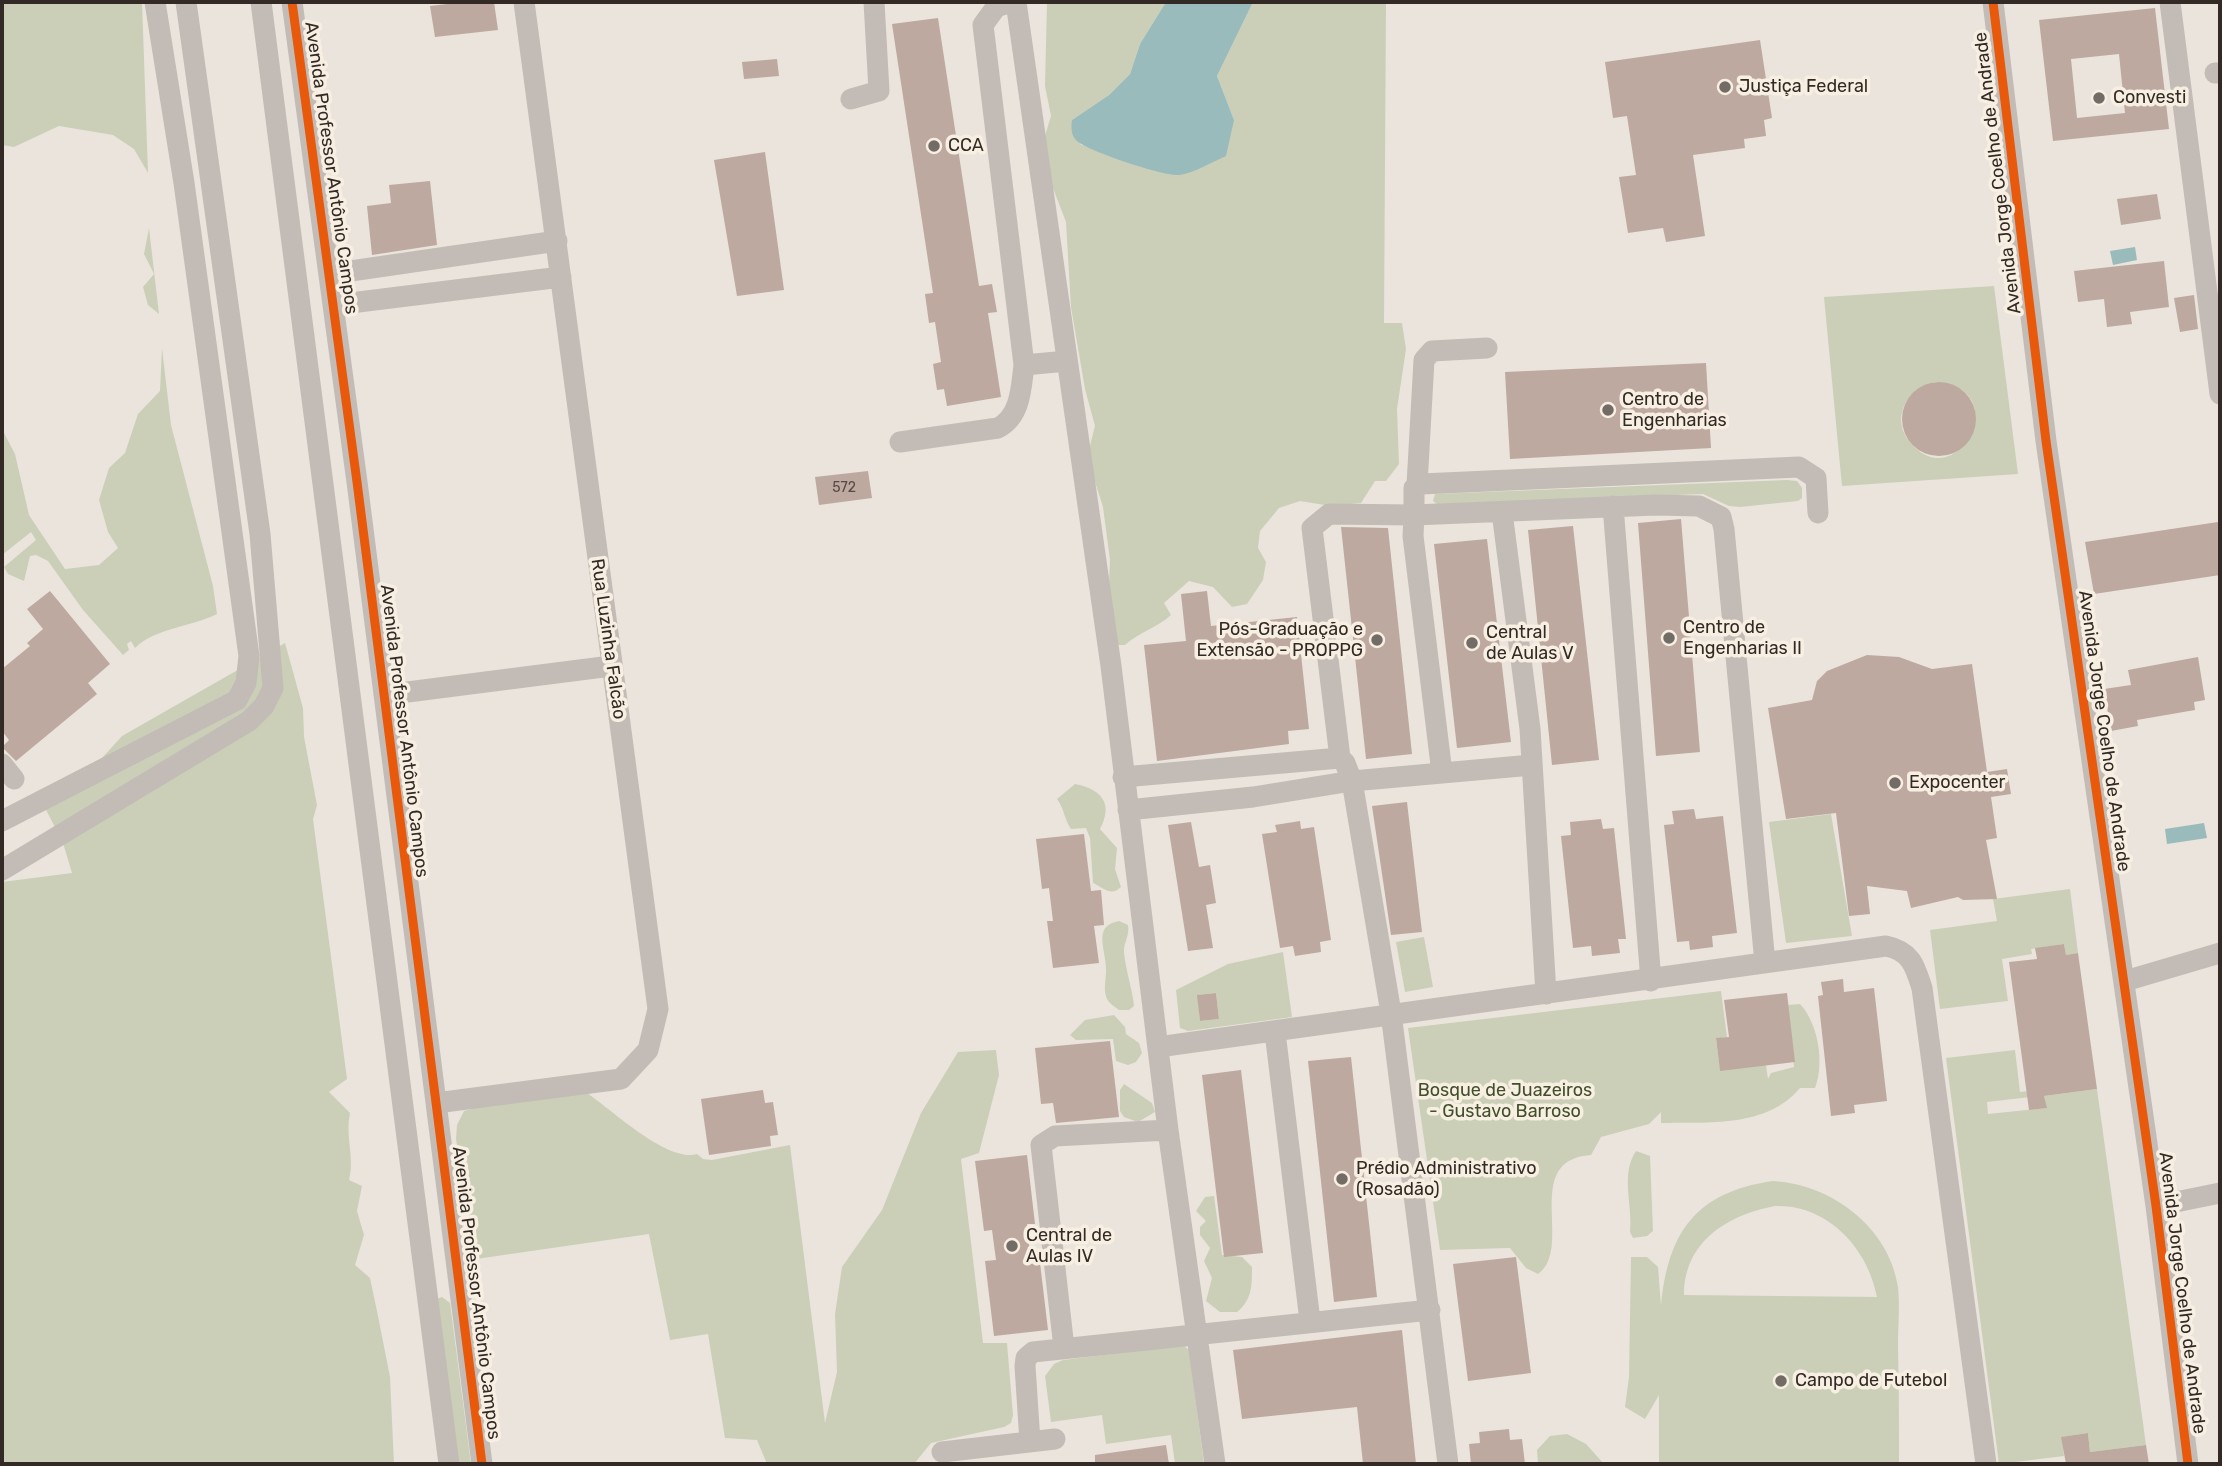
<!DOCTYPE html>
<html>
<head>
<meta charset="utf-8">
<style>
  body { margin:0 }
  #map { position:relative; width:2222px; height:1466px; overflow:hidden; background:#eae4dd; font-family:Rubik,sans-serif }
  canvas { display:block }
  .frame { position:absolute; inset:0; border:4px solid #332a25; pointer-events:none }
</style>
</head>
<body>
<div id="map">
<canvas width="2222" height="1466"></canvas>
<div class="frame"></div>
</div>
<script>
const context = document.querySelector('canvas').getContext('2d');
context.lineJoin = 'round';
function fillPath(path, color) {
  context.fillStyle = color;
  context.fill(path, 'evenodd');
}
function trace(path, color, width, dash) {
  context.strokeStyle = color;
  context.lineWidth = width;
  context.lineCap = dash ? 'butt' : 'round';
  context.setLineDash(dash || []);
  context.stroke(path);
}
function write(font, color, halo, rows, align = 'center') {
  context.font = font + ' Rubik,sans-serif';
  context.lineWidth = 7;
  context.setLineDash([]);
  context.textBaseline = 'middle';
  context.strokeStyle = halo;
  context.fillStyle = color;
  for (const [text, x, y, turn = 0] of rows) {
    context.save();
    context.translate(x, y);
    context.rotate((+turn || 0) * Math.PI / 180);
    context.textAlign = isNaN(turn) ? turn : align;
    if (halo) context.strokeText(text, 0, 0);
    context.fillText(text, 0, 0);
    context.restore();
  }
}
fillPath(new Path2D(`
  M2,2H142L148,173L134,149L113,135L59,126L14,147L2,145Z
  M1047,2H1166L1140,44L1130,74L1109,95L1072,120L1081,145L1091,146L1234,120L1217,76L1253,2H1386L1384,323H1402L1406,349L1397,409L1399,464L1386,481H1375L1361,503L1331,506L1300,501L1279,508L1260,531L1258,548L1266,562L1263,580L1247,604L1232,607L1213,587L1189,581L1164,603L1171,615C1157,628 1139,632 1125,645H1112L1108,606L1110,560L1103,507L1087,457L1095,426L1085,389L1071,307L1066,222L1048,175L1044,139L1051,116L1045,86Z
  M149,228L159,314L148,305L143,287L154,274L144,254Z
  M1994,286L2018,474L1842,486L1824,297ZM1935,382C2017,388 1956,497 1911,443C1889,419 1907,388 1935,382Z
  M162,348L171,425L213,586L217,614C189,628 157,627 135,648L131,641L127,644L129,650L123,655L83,610L48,561L36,555L30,556L24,581L8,574L4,567L36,540L31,532L2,555V429L15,454L29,515L65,569L99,565L118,548L108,532L99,500L109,468L125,453L138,414L160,391Z
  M1787,480L1797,481L1802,488V498L1798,501L1740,507L1729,506L1703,494L1437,504L1433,501L1435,494Z
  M285,643L303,708L304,737L317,805L313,819L347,1079L329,1092L350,1113C345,1137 355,1158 349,1180L362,1186L357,1211L364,1235L355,1265L370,1278L378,1316L390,1377L394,1464H2V882L72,873L63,843L38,794L83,779L122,736Z
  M1075,784C1101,789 1114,803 1100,829L1117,848L1115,869L1121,887C1111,897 1104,888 1093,883L1090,838L1086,828L1071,829C1064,819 1065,810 1057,799Z
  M1831,814L1852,936L1786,943L1769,822Z
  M2070,889L2078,953L2066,955L2064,944L2031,949L2032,954L2002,959L2008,1001L1940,1009L1930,930L1997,921L1993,899Z
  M1119,921L1128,925C1130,936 1123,943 1124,953C1126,971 1132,988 1134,1006L1129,1010H1119C1115,1007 1109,1003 1107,999C1103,990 1106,980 1106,971C1107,951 1091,926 1119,921Z
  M1424,937L1433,987L1405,992L1396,942Z
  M1283,952L1292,1017L1188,1031L1180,1028L1176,990L1228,964ZM1216,993L1219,1019L1200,1021L1198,995Z
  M1721,991L1727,1037L1716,1039L1720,1070L1766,1065L1768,1079L1771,1073L1794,1067L1788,1005L1800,1004C1818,1023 1825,1063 1815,1088H1800C1767,1128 1707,1122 1661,1123V1112L1649,1124L1601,1137L1591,1155C1520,1160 1575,1248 1538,1274L1526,1268L1510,1248L1440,1250L1408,1028Z
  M1114,1015L1125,1027L1126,1034L1139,1043L1142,1053L1136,1062L1128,1065L1116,1061L1113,1039L1076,1040L1070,1035L1085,1020Z
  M996,1050L999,1075L979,1153L961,1159L983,1343H1007L1013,1415L1011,1423L1004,1427L931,1443L914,1464H767L757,1440L725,1438L708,1334L670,1340L649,1234L476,1259L456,1139L457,1125L464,1111L474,1108L587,1093C612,1110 668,1163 697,1154L703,1159L712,1160L790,1145L825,1423L837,1372L835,1314L842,1267L882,1210L921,1113L958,1052Z
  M2015,1050L2020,1092L2038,1090L2039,1096L1987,1102L1988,1114L2046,1108L2044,1096L2097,1089L2146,1445L2090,1452L2088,1433L2062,1437L2064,1456L1999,1464L1946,1058Z
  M1124,1084L1152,1103L1155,1112L1138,1122L1124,1117L1120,1111V1090Z
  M1636,1151L1650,1156L1653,1231L1647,1236L1633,1238L1630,1232C1633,1205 1620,1175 1636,1151Z
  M1773,1181C1831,1184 1889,1227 1898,1287C1900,1306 1898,1327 1898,1346C1899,1386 1899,1425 1899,1464H1659V1395L1645,1419L1625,1407L1629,1377L1631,1257H1647L1658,1267L1661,1306C1668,1232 1696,1192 1773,1181ZM1775,1206C1827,1204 1868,1248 1877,1297L1684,1295C1684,1242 1727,1215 1775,1206Z
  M1214,1196L1222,1255L1242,1257L1252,1267C1252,1286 1252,1300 1237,1312H1220L1206,1301L1212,1278L1204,1261L1210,1248L1200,1235V1227L1206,1221L1196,1211L1205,1197Z
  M442,1297L450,1303L471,1464H459L437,1299Z
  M1183,1345L1189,1350L1204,1464H1175L1171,1435L1106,1444L1102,1415L1051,1422L1045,1376L1054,1364L1063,1360Z
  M1567,1434L1586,1444L1604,1464H1538L1537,1450L1550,1436Z`), '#cbcfb7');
fillPath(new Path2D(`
  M1166,2H1253L1217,76L1234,120L1226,156C1212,162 1194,173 1180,175C1165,177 1084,150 1076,140C1071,135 1071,127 1072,120L1109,95L1130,74L1140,44Z
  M2135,247L2137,260L2113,265L2110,251Z
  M2204,823L2207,838L2167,844L2165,829Z`), '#9abbbb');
fillPath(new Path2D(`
  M464,2H494L498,30L435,37L430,6Z
  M2155,8L2169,129L2053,141L2039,20ZM2119,54L2125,113L2077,118L2071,59Z
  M938,18L979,286L992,284L997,312L988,313L1001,397L947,406L944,389L937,390L933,364L941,362L935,322L929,323L925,294L933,293L892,24Z
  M1760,40L1772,118L1764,120L1766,136L1744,139L1745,148L1693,155L1705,236L1666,242L1663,228L1628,233L1619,177L1636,175L1627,116L1613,118L1605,62Z
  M777,59L779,76L744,79L742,62Z
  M765,152L784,290L737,296L714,160Z
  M430,181L437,245L372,255L367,206L391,203L389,185Z
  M2157,194L2161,219L2121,225L2117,199Z
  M2164,261L2169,307L2130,312L2132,324L2107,327L2104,299L2078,302L2074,271Z
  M2194,295L2198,329L2180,332L2174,298Z
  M1706,363L1711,448L1510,459L1505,372Z
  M1902 419a37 37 0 1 1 74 0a37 37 0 1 1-74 0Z
  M868,471L872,498L819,505L815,477Z
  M1681,519L1700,752L1656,756L1638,523Z
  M2218,522L2220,575L2094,594L2085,542Z
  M1573,526L1599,760L1552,765L1528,530Z
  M1341,527L1388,528L1412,754L1366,759Z
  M1487,539L1511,742L1457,748L1434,544Z
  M50,591L110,664L88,683L97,694L16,761L2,747L9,740L2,731V669L30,646L27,643L43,629L27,609Z
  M1207,591L1211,626L1297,617L1309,729L1288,731L1289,744L1157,761L1144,645L1186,641L1181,594Z
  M1867,655L1899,657L1932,669L1972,664L1987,772L2007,769L2011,794L1991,797L1997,838L1986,840L1997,899L1963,900L1958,897L1911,908L1907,891L1867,886L1870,914L1849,916L1836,813L1786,819L1768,708L1812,700L1817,681L1827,671Z
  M2198,657L2205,700L2194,702L2195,710L2137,720L2138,726L2111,731L2104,689L2131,685L2128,670Z
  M1407,802L1422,932L1391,935L1372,806Z
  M1694,809L1696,819L1723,816L1737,933L1712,936L1713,947L1690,950L1689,941L1677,942L1664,825L1674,824L1672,811Z
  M1601,819L1603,829L1614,828L1626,939H1618L1620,953L1592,956L1591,946L1573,948L1561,836L1571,835L1570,822Z
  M1300,821L1301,829L1314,827L1331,940L1320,942L1321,952L1295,956L1293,946L1280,948L1262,834L1277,832L1275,825Z
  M1191,822L1199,867L1210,865L1216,903L1206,905L1213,948L1188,951L1168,825Z
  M1084,834L1091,891L1101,890L1104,925L1094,926L1099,963L1053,968L1047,921H1053L1049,888L1042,889L1036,839Z
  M2064,944L2066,955L2078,953L2097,1089L2044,1096L2047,1108L2029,1110L2009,962L2037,959L2035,948Z
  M1843,979L1844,992L1874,988L1887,1101L1854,1105L1855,1113L1831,1116L1818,996L1823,995L1821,982Z
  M1216,993L1219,1019L1200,1021L1197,995Z
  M1787,993L1795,1062L1720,1071L1716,1038L1729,1037L1724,1000Z
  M1110,1041L1119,1117L1056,1123L1053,1103L1041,1104L1035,1048Z
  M1351,1057L1377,1297L1334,1302L1308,1061Z
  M1241,1070L1263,1253L1224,1257L1202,1075Z
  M763,1090L765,1103L773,1102L778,1135L770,1136L771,1146L709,1155L701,1099Z
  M1027,1155L1035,1224H1027L1031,1264L1040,1263L1048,1330L994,1336L985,1261L996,1260L992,1230L984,1231L975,1161Z
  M1516,1257L1531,1373L1468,1381L1453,1264Z
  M1402,1330L1416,1464H1363L1357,1407L1242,1419L1233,1350Z
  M1509,1429L1510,1440L1522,1439L1525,1464H1471L1469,1444L1480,1443L1479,1432Z
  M2088,1433L2090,1452L2146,1445L2149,1464H2066L2061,1437Z
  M1166,1445L1169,1464H1095V1455Z`), '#bda99f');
trace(new Path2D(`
  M261,2L449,1464
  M292,2L357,482L482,1464
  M1011,2L996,7L983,25L1024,365
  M1016,2L1111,666L1168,1130L1215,1464
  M1993,2L2046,441L2156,1206L2188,1464
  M2170,2L2220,394
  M2215,73H2220
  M851,99L879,91L874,2
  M330,274L557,241
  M334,305L561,277
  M900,442L998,428C1021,416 1021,388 1024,365L1067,361
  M1417,485L1424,360L1432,351L1487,348
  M1613,506L1651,981
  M1502,512L1530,729L1546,994
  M384,695L611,666
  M2,764L14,779
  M1442,773L1413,536L1414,515L1656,505L1699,506L1721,517L1724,529L1765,963
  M1123,777L1340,758
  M1128,810L1253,797L1352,781L1532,765
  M2,821L237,700L246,683L249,656L184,183L155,2
  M2,870L249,721L264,706L273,688L260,534L186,2
  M2125,981L2220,953
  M1275,1032L1310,1321
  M1158,1047L1886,946C1911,951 1915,966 1922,988L1986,1464
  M436,1103L621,1079L648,1050L658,1009L524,2
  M2156,1206L2220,1193
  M1064,1348L1041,1145L1055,1136L1168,1130
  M1030,1442L1025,1366L1026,1358L1033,1352L1430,1310
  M942,1452L1055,1439
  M1448,1464L1391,1013L1352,781L1345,763L1340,758L1312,528L1329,514L1414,515V488L1421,484L1799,467L1816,478L1818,513`), '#c3bcb6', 21);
trace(new Path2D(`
  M292,2L357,482L482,1464
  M1993,2L2046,441L2156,1206L2188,1464`), '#e8590c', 9);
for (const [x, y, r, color] of [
  [1725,87,7,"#736b65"],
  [2099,98,7,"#736b65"],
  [934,146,7,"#736b65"],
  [1608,410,7,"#736b65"],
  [1669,638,7,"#736b65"],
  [1377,640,7,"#736b65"],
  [1472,643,7,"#736b65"],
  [1895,783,7,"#736b65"],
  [1342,1179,7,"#736b65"],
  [1012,1246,7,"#736b65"],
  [1781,1381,7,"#736b65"]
]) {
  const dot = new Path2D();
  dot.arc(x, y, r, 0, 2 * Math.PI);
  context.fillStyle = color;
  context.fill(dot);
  trace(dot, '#f8efe3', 2.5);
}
write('14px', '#564a44', null, [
  ["572",844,488]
]);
write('18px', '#332a25', '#f8efe3', [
  ["Justiça Federal",1739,87],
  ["Convesti",2113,98],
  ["CCA",948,146],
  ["Centro de",1622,400],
  ["Engenharias",1622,421],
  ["Centro de",1683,628],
  ["Engenharias II",1683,649],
  ["Pós-Graduação e",1363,630,"right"],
  ["Extensão - PROPPG",1363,651,"right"],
  ["Central",1486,633],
  ["de Aulas V",1486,654],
  ["Expocenter",1909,783],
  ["Prédio Administrativo",1356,1169],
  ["(Rosadão)",1356,1190],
  ["Central de",1026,1236],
  ["Aulas IV",1026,1257],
  ["Campo de Futebol",1795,1381]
], 'left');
write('18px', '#332a25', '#f8efe3', [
  ["Avenida Professor Antônio Campos",331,168,82],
  ["Avenida Jorge Coelho de Andrade",1998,173,-97],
  ["Rua Luzinha Falcão",608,639,82],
  ["Avenida Professor Antônio Campos",404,731,83],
  ["Avenida Jorge Coelho de Andrade",2104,731,82],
  ["Avenida Professor Antônio Campos",476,1293,83],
  ["Avenida Jorge Coelho de Andrade",2182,1293,83]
]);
write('18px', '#42502a', '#f8efe3', [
  ["Bosque de Juazeiros",1505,1091],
  ["- Gustavo Barroso",1505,1112]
]);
</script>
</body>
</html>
